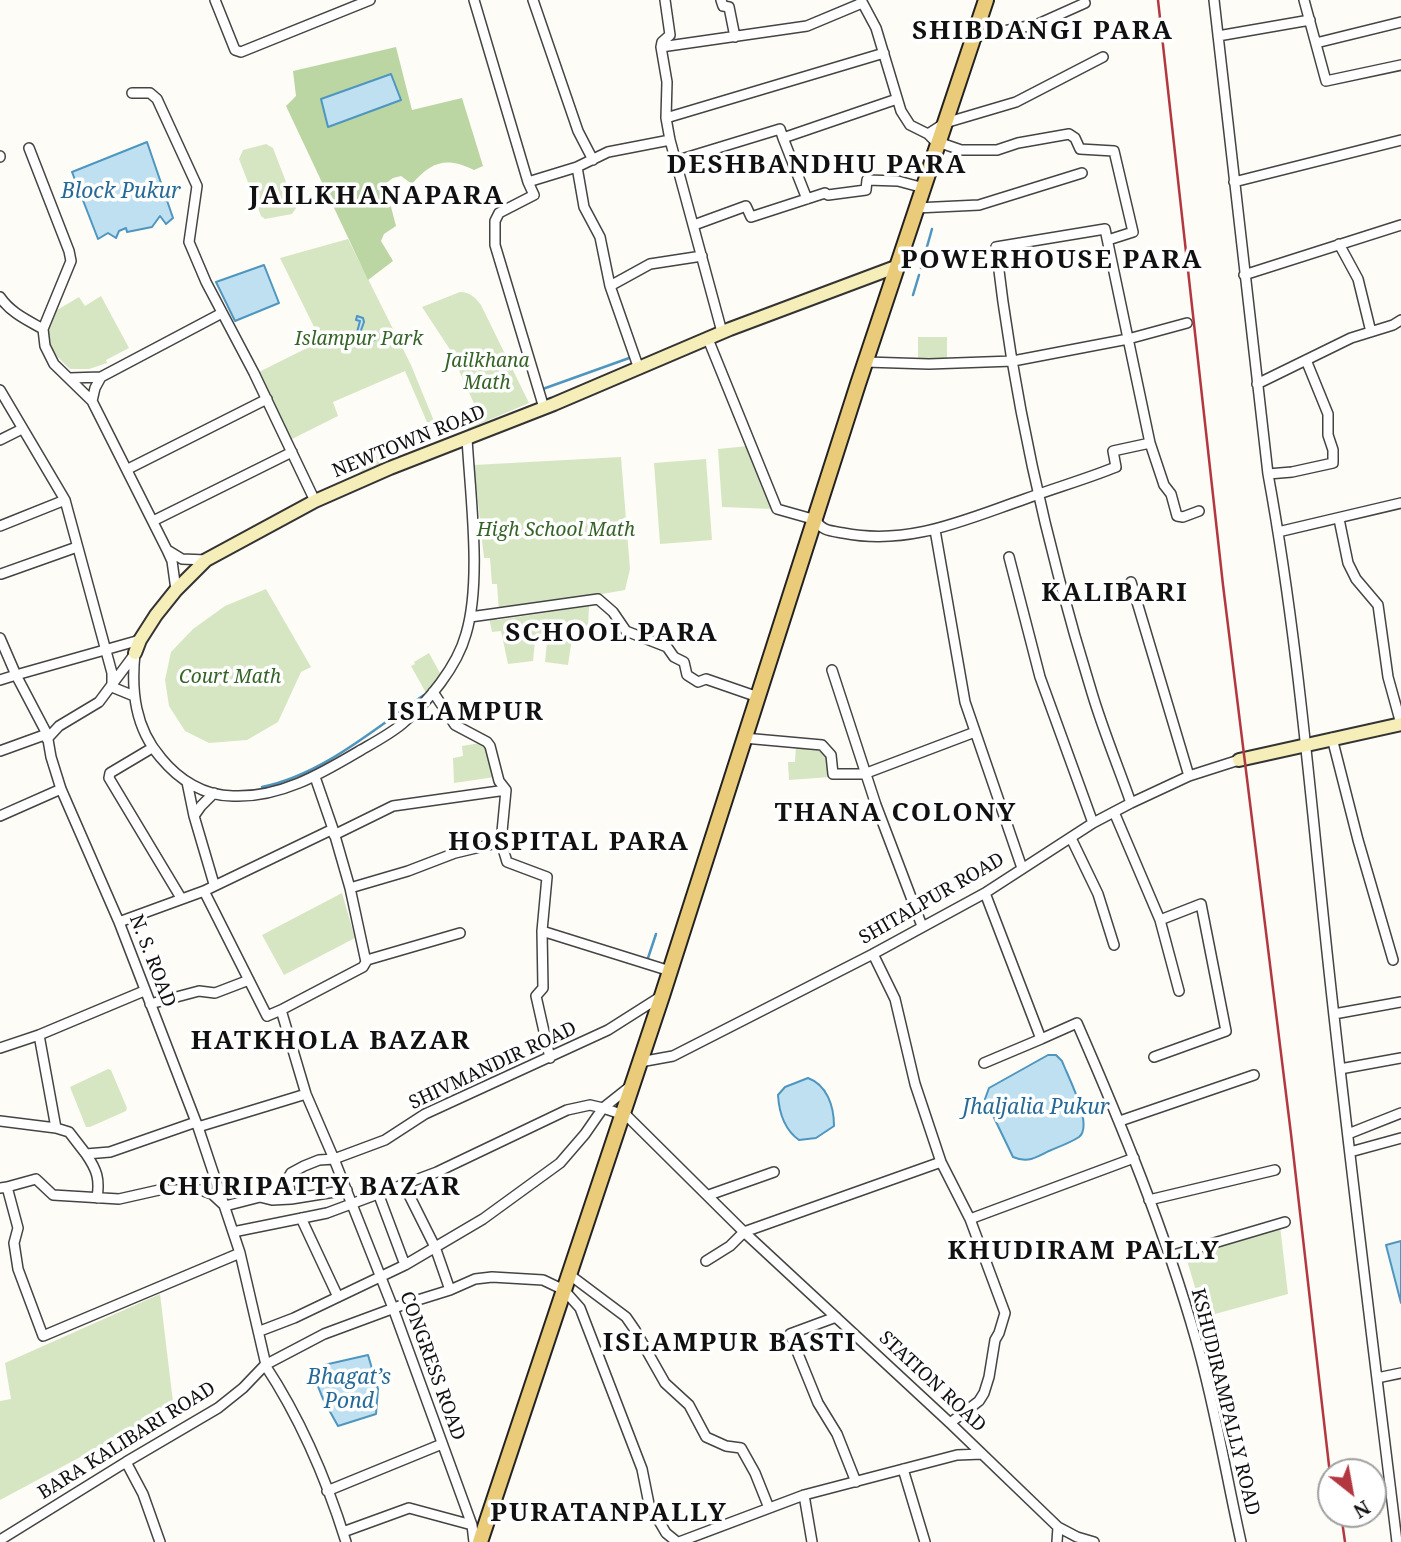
<!DOCTYPE html>
<html>
<head>
<meta charset="utf-8">
<style>
  body { margin:0 }
  #map { position:relative; width:1401px; height:1542px; overflow:hidden; background:#fefcf6; font-family:"Noto Serif",serif }
  canvas { display:block }
  .north { position:absolute; left:1317px; top:1458px; width:70px; height:70px; box-sizing:border-box; background:#fff; border:2px solid #a0a0a0; border-radius:50%; rotate:149deg; font-size:19px; font-weight:700; line-height:28px; text-align:center; color:#111 }
  .north::after { content:''; display:block; margin:auto; width:24px; height:32px; background:#b33741; clip-path:polygon(50% 0,100% 100%,50% 72%,0 100%) }
</style>
</head>
<body>
<div id="map">
<canvas width="1401" height="1542"></canvas>
<div class="north">N</div>
</div>
<script>
const context = document.querySelector('canvas').getContext('2d');
context.lineJoin = 'round';
function fillPath(path, color) {
  context.fillStyle = color;
  context.fill(path, 'evenodd');
}
function trace(path, color, width, dash) {
  context.strokeStyle = color;
  context.lineWidth = width;
  context.lineCap = dash ? 'butt' : 'round';
  context.setLineDash(dash || []);
  context.stroke(path);
}
function write(font, color, halo, rows, align = 'center') {
  context.font = font + ' "Noto Serif",serif';
  context.lineWidth = 7;
  context.setLineDash([]);
  context.textBaseline = 'middle';
  context.strokeStyle = halo;
  context.fillStyle = color;
  for (const [text, x, y, turn = 0] of rows) {
    context.save();
    context.translate(x, y);
    context.rotate((+turn || 0) * Math.PI / 180);
    context.textAlign = isNaN(turn) ? turn : align;
    if (halo) context.strokeText(text, 0, 0);
    context.fillText(text, 0, 0);
    context.restore();
  }
}
fillPath(new Path2D(`
  M266,144L273,148L296,208L292,214L265,219L261,216L239,159L243,150Z
  M348,239L411,365L436,426L430,429L405,371L333,402L338,416L290,440L259,372L321,341L280,258Z
  M460,292C470,292 476,298 481,305L529,403L468,429L462,415L476,408L449,348L422,307Z
  M101,296L129,348L106,360L107,363L89,369H70C60,360 45,345 47,330C47,324 51,318 52,313L79,297L85,306Z
  M918,337H947V361H918Z
  M748,446L773,509L722,507L718,449Z
  M376,456L387,465L360,476C357,463 363,457 376,456Z
  M621,457L630,569L625,590L499,612L497,584H492L490,558H484L474,465Z
  M706,459L712,540L660,544L654,463Z
  M266,589L311,667L301,672L278,722L247,740L209,743L185,731L169,706L165,680L171,652L193,629L225,606Z
  M589,606L588,626L574,624L568,665L545,662L547,642L535,641L533,661L508,664L501,631L492,632L489,617L496,616L497,620Z
  M429,653L440,673L426,693L411,666L415,664L414,662Z
  M480,743L486,745L495,777L454,783L453,758L463,756L462,746Z
  M796,744L814,745L827,751L831,777L789,780L788,762H795Z
  M342,893L355,938L284,975L262,935Z
  M108,1069L111,1070L127,1108L126,1111L90,1127H86L70,1087Z
  M1280,1226L1288,1294L1204,1317L1185,1254Z
  M160,1294L173,1402L159,1415L0,1500V1401L11,1399L5,1363Z`), '#d6e6c2');
fillPath(new Path2D(`
  M396,47L412,110L462,98L483,166L474,170C446,156 431,162 412,184L401,176L393,178L385,184L396,226L384,234L381,241L393,261L368,280L286,106L296,96L293,71Z`), '#bbd5a3');
const water = new Path2D(`
  M391,74L401,100L328,127L321,99Z
  M147,142L173,218L166,224L160,216L152,227L127,232L126,228L119,231L116,238L108,233L98,239L72,172Z
  M264,265L279,303L235,321L216,282Z
  M357,316L363,318L364,322L360,333L361,337L367,338L372,333L376,335V339L369,344L360,342L356,336L360,321L356,320Z
  M1048,1055H1056L1062,1061C1068,1077 1094,1125 1079,1137C1070,1143 1058,1147 1049,1151C1036,1158 1027,1163 1013,1157L985,1099L989,1088Z
  M808,1078C827,1085 834,1106 834,1126L816,1138L799,1140C785,1130 779,1112 778,1095L785,1087Z
  M1401,1241V1303L1386,1245Z
  M368,1355L378,1389L376,1414L338,1426L323,1399L313,1374L324,1365Z`);
fillPath(water, '#bfe0f0');
trace(water, '#4e96bf', 2);
trace(new Path2D(`
  M921,268L932,229
  M913,295L919,275
  M540,390L632,357
  M262,787C322,775 374,729 424,695
  M647,961L656,934`), '#4e96bf', 2.5);
const street = new Path2D(`
  M215,0L235,50L241,52L370,0
  M474,0L528,182L534,195L499,213L495,221V245L544,408
  M533,0L578,131L593,160
  M721,0L723,6L729,7L735,37
  M861,0L876,28L901,111L910,125L928,134L935,141L961,150H997L1018,143L1069,134L1075,138L1080,149L1114,151L1133,232L1108,240
  M1214,0L1268,474C1297,632 1310,792 1327,952C1348,1149 1373,1345 1397,1542
  M1304,0L1326,81L1401,65
  M1218,36L1310,20
  M975,37L1038,24L1085,3
  M1316,43L1401,22
  M661,47L667,82L666,118L670,140L722,332
  M661,47L807,26L862,3
  M661,47L662,42L670,35L665,0
  M132,93H150L157,99L197,186L189,242L206,282L254,373L315,501
  M666,118L884,53
  M928,134L945,123L1016,102L1103,57
  M783,138L807,199
  M29,148L69,251L71,261L43,329
  M0,156V157
  M675,161L780,129L783,138L897,99
  M577,167L584,207L600,237L610,286L639,369
  M528,182L577,167L608,152L670,140
  M1234,182L1401,140
  M916,208L979,205L1082,173
  M694,225L746,206L751,217L825,193L828,195L866,190L867,180L898,181L924,188
  M1339,244L1358,279L1371,332
  M1244,275L1401,225
  M610,286L650,264L702,256
  M0,297C11,313 27,320 43,329L45,346L54,364L92,401L167,550L172,561L176,590
  M708,339L777,509L816,520C821,531 832,531 843,533C909,546 964,520 1025,499C1055,488 1086,479 1116,467L1113,451L1150,443L1105,229L996,247C1013,396 1048,551 1092,693C1103,730 1118,766 1131,803
  M866,362L929,364L1013,361L1128,339L1187,323
  M70,378L101,377L222,313
  M1257,384L1351,338L1393,325L1401,320
  M0,390L65,500L112,673V687L134,696
  M92,401L95,388L101,377
  M0,440L22,429
  M1150,443L1164,485L1171,494L1177,516L1183,517L1199,511
  M128,469L267,399
  M1268,474L1292,472L1333,463V450L1328,435V414L1306,360
  M1339,519L1348,563L1356,579L1378,605L1388,677L1401,724
  M153,521L292,452
  M0,526L65,500
  M935,530L965,702L1022,868
  M1278,532L1401,503
  M169,551L182,559L206,560
  M1009,557L1040,677L1093,823
  M1,574L77,547
  M1131,582L1189,776
  M470,617L598,599L613,612L626,631L667,647L674,657L684,662L687,675L698,682L706,679L758,697
  M0,638L16,675L0,680
  M140,640L16,675L47,734L51,757L61,789L119,922L198,1127L240,1253L266,1365
  M135,653C131,691 135,728 161,758C179,780 204,796 233,796C281,798 322,773 361,750C375,742 390,734 402,724C428,702 457,667 466,634C482,581 470,494 467,438
  M832,670L876,805L922,926
  M433,692L455,725L487,742L490,746L499,781L506,790L501,842L507,862L547,877L542,931L670,971
  M744,738L822,745L831,755L833,774H864L975,732
  M1332,738L1358,840L1393,960
  M47,739L59,726L99,702L134,655
  M152,748L110,773L109,778L181,898
  M0,751L47,734
  M187,782L194,816
  M214,793L201,806L194,816L214,884
  M1114,812L1160,920L1201,904L1226,1031L1154,1057
  M0,816L61,789
  M334,835L393,806L506,790
  M1071,838L1098,894L1114,945
  M350,888L408,871L455,853L501,842
  M204,891L267,1016L281,1010L363,967L366,962L350,888L333,829
  M985,893L1041,1039L1077,1023C1122,1126 1165,1231 1196,1340C1215,1406 1226,1475 1241,1542
  M1160,920L1179,991
  M119,922L204,891L333,829L315,777
  M542,931L543,988L536,996L550,1058
  M873,954L895,999L915,1084L941,1162L970,1219L1005,1313L999,1333L995,1340L989,1377L984,1393L979,1401L950,1423
  M367,960L460,933
  M150,1004L199,991L215,993L249,980
  M281,1010L306,1094L334,1159L393,1308L472,1525L474,1542
  M1334,1014L1401,1002
  M39,1035L56,1128
  M0,1048L39,1035L144,991
  M640,1062L673,1056L873,954L985,893L1093,823L1131,803L1189,776L1239,760
  M984,1063L1041,1039
  M1340,1069L1401,1058
  M0,1121L56,1128L69,1132L86,1154L110,1152L196,1122
  M1120,1121L1254,1075
  M198,1127L306,1094
  M1348,1134L1401,1113
  M1350,1152L1401,1138
  M86,1154C97,1170 100,1179 97,1198
  M404,1185L435,1247L450,1290
  M7,1187L36,1179L53,1195L119,1199L159,1190H201L212,1194L225,1206L260,1197L272,1200L291,1199L347,1190
  M0,1188L7,1187L18,1228L14,1243L18,1269L43,1336L240,1253
  M378,1193L405,1265
  M709,1195L774,1172
  M291,1199L288,1178L291,1173L304,1166L319,1160L334,1159L385,1140L425,1114L608,1030L660,997
  M1149,1200L1275,1170
  M301,1218L338,1297
  M970,1219L1134,1158
  M233,1232L327,1213L437,1172L567,1110L590,1105L603,1108L632,1085
  M1170,1256L1285,1222
  M706,1261L730,1246L744,1232L941,1162
  M570,1275L626,1317L635,1330L665,1383L689,1405L706,1437L726,1446L741,1448L755,1473L769,1508
  M836,1317L790,1334L818,1403L837,1434L856,1482
  M260,1331L294,1318L405,1265L483,1219L560,1163L585,1134L603,1108L627,1116L744,1232L950,1423L1058,1527L1077,1537L1094,1542
  M265,1365C300,1418 327,1481 346,1542
  M1377,1378L1401,1373
  M126,1462L143,1494L160,1542
  M903,1469L925,1542
  M327,1491L442,1444
  M804,1495L812,1542
  M343,1532L409,1508L472,1525
  M0,1540L126,1462L218,1408L243,1388L265,1365L324,1334L405,1304L450,1290L475,1279L492,1277L543,1280L564,1290L580,1308L642,1469L649,1504L666,1533L677,1542
  M679,1542L804,1495L957,1455L982,1454
  M1057,1542L1058,1527`);
const secondary = new Path2D(`
  M135,653L140,640L156,615L176,590L206,560L315,501L390,468L554,404L730,329L898,266
  M1239,760L1401,724`);
const primary = new Path2D(`
  M480,1542L662,996L858,384L986,0`);
trace(street, '#444', 12);
trace(secondary, '#333', 16);
trace(primary, '#222', 18);
trace(street, '#fff', 9);
trace(secondary, '#f6eeb8', 12);
trace(primary, '#eacb7a', 14);
trace(new Path2D(`
  M1158,0L1223,585L1291,1134L1331,1483
  M1341,1514L1345,1542`), '#b33741', 2.5);
write('italic 19px', '#356327', '#fff', [
  ["Islampur Park",359,340],
  ["Jailkhana",487,362],
  ["Math",487,384],
  ["High School Math",556,531],
  ["Court Math",230,678]
]);
write('19px', '#111', '#fff', [
  ["NEWTOWN ROAD",409,442,-22],
  ["SHITALPUR ROAD",932,899,-30],
  ["N. S. ROAD",152,961,69],
  ["SHIVMANDIR ROAD",493,1066,-25],
  ["CONGRESS ROAD",432,1366,70],
  ["STATION ROAD",932,1382,43],
  ["KSHUDIRAMPALLY ROAD",1225,1402,76],
  ["BARA KALIBARI ROAD",127,1441,-32]
]);
write('italic 21px', '#266996', '#fff', [
  ["Block Pukur",121,192],
  ["Jhaljalia Pukur",1036,1108],
  ["Bhagat’s",349,1378],
  ["Pond",349,1402]
]);
context.letterSpacing = '2px';
write('bold 26px', '#111', '#fff', [
  ["SHIBDANGI PARA",1043,32],
  ["DESHBANDHU PARA",817,166],
  ["JAILKHANAPARA",377,197],
  ["POWERHOUSE PARA",1052,261],
  ["KALIBARI",1115,594],
  ["SCHOOL PARA",612,634],
  ["ISLAMPUR",466,713],
  ["THANA COLONY",896,814],
  ["HOSPITAL PARA",569,843],
  ["HATKHOLA BAZAR",331,1042],
  ["CHURIPATTY BAZAR",310,1188],
  ["KHUDIRAM PALLY",1084,1252],
  ["ISLAMPUR BASTI",730,1344],
  ["PURATANPALLY",609,1514]
]);
context.letterSpacing = '0px';
</script>
</body>
</html>
